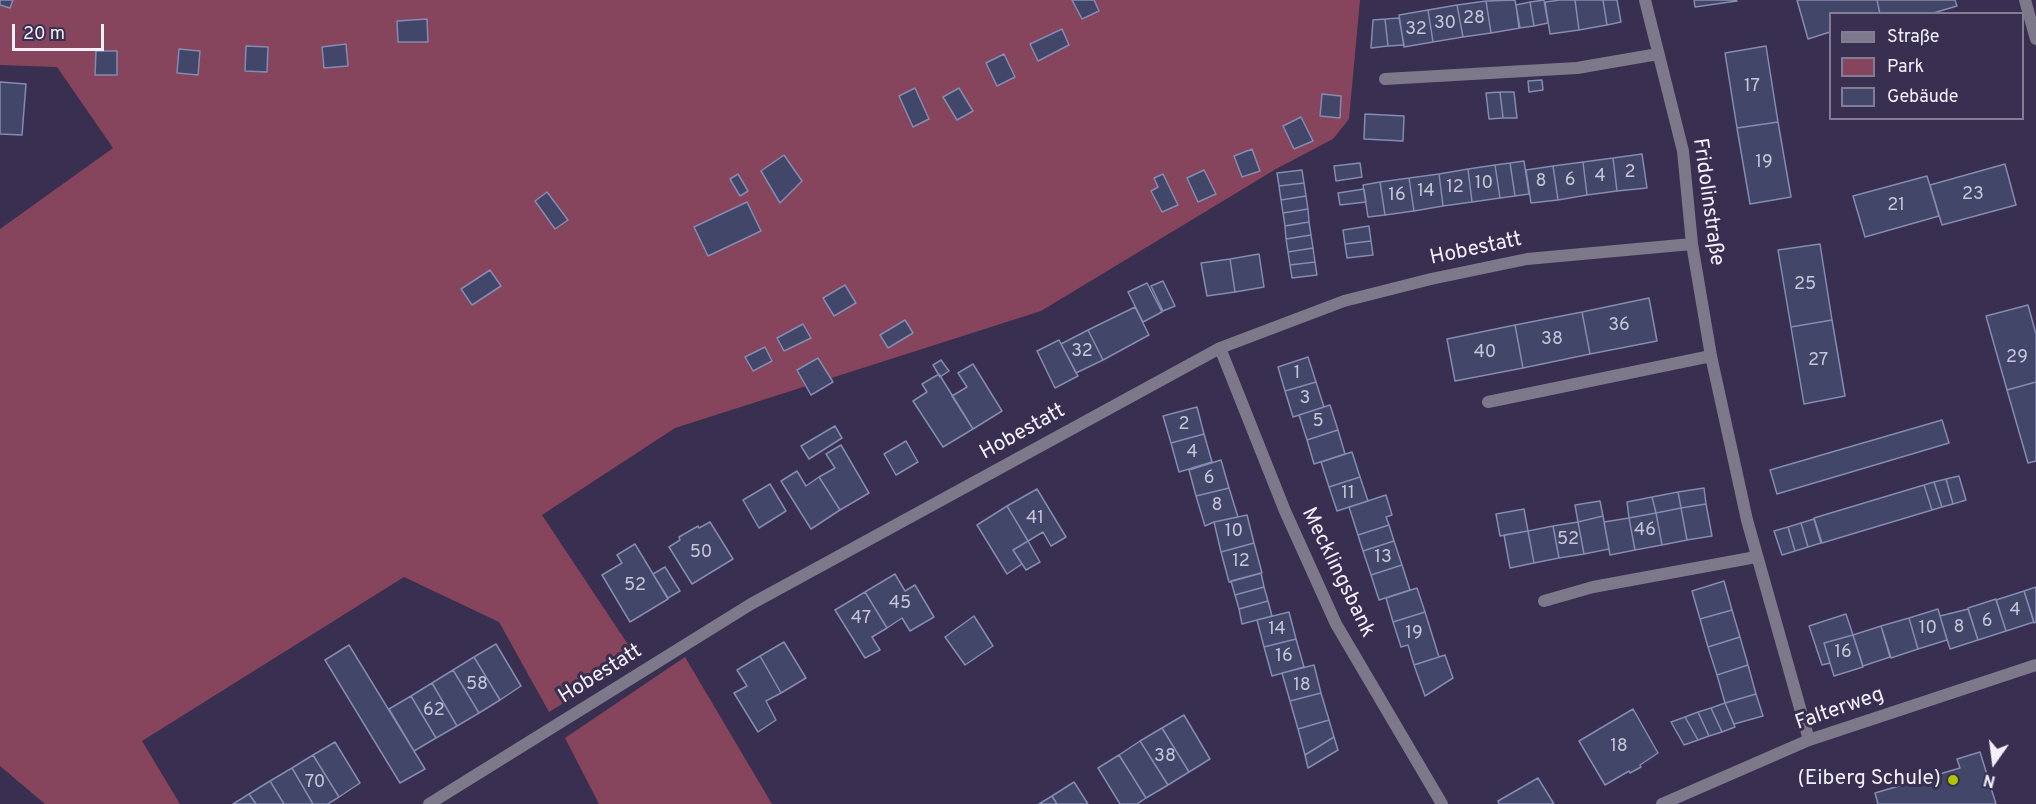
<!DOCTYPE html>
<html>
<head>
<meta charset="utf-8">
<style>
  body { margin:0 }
  #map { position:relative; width:2036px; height:804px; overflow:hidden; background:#392f50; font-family:Overpass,sans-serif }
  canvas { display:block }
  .legend { position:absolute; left:1829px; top:12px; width:195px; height:108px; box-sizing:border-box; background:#392f50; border:2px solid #837c95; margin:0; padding:8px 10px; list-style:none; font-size:18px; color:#f3f0fc }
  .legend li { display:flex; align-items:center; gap:12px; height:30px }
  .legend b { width:30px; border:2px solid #837c95 }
  .north { position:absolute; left:1964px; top:732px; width:60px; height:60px; -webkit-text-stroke:4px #392f50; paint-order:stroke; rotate:194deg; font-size:16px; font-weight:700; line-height:24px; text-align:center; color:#f3f0fc }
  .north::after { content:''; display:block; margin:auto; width:21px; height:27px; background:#f3f0fc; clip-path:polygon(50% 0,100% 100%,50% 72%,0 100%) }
  .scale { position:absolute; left:12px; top:24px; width:92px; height:27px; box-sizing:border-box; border:3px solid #f3f0fc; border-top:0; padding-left:8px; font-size:18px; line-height:21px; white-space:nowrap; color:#f3f0fc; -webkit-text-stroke:4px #392f50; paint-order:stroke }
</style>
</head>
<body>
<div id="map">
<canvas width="2036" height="804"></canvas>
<ul class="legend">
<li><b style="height:8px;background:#7e798a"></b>Straße</li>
<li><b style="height:16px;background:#86445d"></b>Park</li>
<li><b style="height:16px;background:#42476a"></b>Gebäude</li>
</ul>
<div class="north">N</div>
<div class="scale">20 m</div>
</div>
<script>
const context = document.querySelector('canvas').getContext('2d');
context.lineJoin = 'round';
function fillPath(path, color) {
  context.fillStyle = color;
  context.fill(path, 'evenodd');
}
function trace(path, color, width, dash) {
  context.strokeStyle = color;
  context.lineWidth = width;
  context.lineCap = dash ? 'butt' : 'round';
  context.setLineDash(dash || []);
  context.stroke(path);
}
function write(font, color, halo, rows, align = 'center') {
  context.font = font + ' Overpass,sans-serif';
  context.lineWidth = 6;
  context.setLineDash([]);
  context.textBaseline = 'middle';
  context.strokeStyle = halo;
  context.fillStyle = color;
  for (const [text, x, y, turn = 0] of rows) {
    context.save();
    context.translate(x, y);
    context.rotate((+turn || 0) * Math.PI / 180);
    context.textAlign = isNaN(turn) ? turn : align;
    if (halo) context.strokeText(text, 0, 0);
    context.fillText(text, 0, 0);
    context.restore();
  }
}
fillPath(new Path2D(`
  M0,0H1360L1349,119L1333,139L1276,169L1041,311L675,428L542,515L637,658L549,712L499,622L404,577L142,741L180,804H45L0,766V229L113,148L57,67L0,65Z
  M685,657L772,804H599L565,738Z`), '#86445d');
const building = new Path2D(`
  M0,0H13L10,8L0,5Z
  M1072,0H1094L1099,11L1082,19Z
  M1515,0L1520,28L1491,33L1486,1Z
  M1544,0L1548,23L1534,26L1530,2Z
  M1560,0H1575L1579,30L1550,34L1545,2Z
  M1575,0H1603L1607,25L1579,30Z
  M1603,0H1617L1621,22L1607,25Z
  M1694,0H1736L1737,1L1695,7Z
  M1797,0H1877L1880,14H1830V32L1808,39Z
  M1877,0H1955L1957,6L1930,14H1880Z
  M1486,1L1491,33L1463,37L1457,5Z
  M1530,2L1534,26L1519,28L1516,5Z
  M1457,5L1463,37L1433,42L1428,10Z
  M1428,10L1433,42L1404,47L1399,15Z
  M1399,18L1404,45L1388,46L1385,19Z
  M427,19L428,42H398L397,21Z
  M1385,19L1388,46L1371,48L1373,20Z
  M1062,29L1069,45L1038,61L1030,44Z
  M346,44L348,66L324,68L322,47Z
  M246,46L268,47L267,72L245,71Z
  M1766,46L1778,122L1737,128L1725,53Z
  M179,49L200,51L198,75L177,73Z
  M96,51H117V75H95Z
  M1004,54L1015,77L997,86L986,63Z
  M1542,80L1543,90L1529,92L1528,81Z
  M0,82L26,84L22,135L0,134Z
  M915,88L929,119L913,127L899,96Z
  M959,88L973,111L957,120L943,97Z
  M1500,92H1514L1517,118H1503Z
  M1500,92L1503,118L1489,119L1486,93Z
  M1322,94L1341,96L1340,118L1320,116Z
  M1365,114L1404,116L1403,141L1364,139Z
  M1301,117L1313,141L1294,149L1283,126Z
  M1778,122L1791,197L1750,204L1737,128Z
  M1252,149L1260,171L1242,177L1234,156Z
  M1642,154L1647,188L1617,191L1613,158Z
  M784,155L802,181L780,203L761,171Z
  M1613,158L1617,191L1587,195L1583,162Z
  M1524,161L1529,194L1515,196L1510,163Z
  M1583,162L1587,195L1558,200L1553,166Z
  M1360,163L1362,177L1336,181L1334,166Z
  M1510,163L1515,196L1500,198L1495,165Z
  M2005,164L2016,205L1942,225L1930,185Z
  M1495,165L1500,198L1472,202L1468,169Z
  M1553,166L1558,200L1531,203L1526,170Z
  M1468,169L1472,202L1443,206L1439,174Z
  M1204,170L1216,194L1198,202L1187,178Z
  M1302,170L1304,183L1279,186L1277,173Z
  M738,174L748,191L740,196L730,179Z
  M1163,174L1178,205L1162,212L1151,191L1158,187L1154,178Z
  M1439,174L1443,206L1414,211L1409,178Z
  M1927,176L1939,216L1865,237L1853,196Z
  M1409,178L1414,211L1385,215L1380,182Z
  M1380,182L1385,215L1368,217L1363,185Z
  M1304,183L1306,196L1281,200L1279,186Z
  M1364,189L1366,202L1340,205L1338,193Z
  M547,192L568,220L555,229L535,201Z
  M1306,196L1308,209L1283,213L1281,200Z
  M747,202L761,231L708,256L694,227Z
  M1308,209L1309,222L1285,226L1283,213Z
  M1309,222L1311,235L1286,239L1285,226Z
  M1369,226L1371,241L1345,244L1343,230Z
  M1311,235L1313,248L1288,252L1286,239Z
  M1371,241L1373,255L1347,258L1345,244Z
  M1820,244L1832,320L1791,327L1778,250Z
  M1313,248L1315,262L1290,265L1288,252Z
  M1259,254L1264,287L1235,292L1230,259Z
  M1230,259L1235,292L1207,296L1201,263Z
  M1315,262L1317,275L1292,278L1290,265Z
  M490,270L501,286L472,305L461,289Z
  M1163,281L1175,306L1163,311L1151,286Z
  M1147,283L1162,312L1143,322L1128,292Z
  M845,285L856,303L834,316L823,298Z
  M1649,298L1657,341L1590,354L1582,312Z
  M2028,305L2036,334V382L2007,390L1986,316Z
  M1135,307L1149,335L1103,360L1088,330Z
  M1582,312L1590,354L1523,368L1515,325Z
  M905,320L913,333L888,348L880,335Z
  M1832,320L1845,396L1804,404L1791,327Z
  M803,324L811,338L784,351L777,338Z
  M1515,325L1523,368L1455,381L1447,339Z
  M1088,330L1103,360L1076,373L1061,344Z
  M1059,340L1078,376L1055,388L1037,351Z
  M765,347L772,361L753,371L745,357Z
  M1308,357L1316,382L1285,391L1278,367Z
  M818,358L833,382L811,395L797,370Z
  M941,360L949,371L940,377L933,365Z
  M973,364L1002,411L973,429L952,396L967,387L958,373Z
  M939,374L973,429L943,447L913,401L927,392L922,384Z
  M1316,382L1324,407L1293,417L1285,391Z
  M2036,382V461L2028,463L2007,390Z
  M1330,405L1338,430L1307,440L1299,415Z
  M1197,407L1204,434L1171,443L1163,416Z
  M1942,420L1949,443L1777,494L1770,470Z
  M835,426L842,438L809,459L801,446Z
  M1338,430L1345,454L1314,464L1307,440Z
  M1204,434L1212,462L1179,472L1171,443Z
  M906,441L918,462L896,475L884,454Z
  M841,445L869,493L840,510L819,477L835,468L826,454Z
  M1352,452L1360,477L1329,487L1321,462Z
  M1221,460L1229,488L1196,496L1189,470Z
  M797,471L806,486L819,477L840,510L811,529L781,481Z
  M1959,476L1966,500L1953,504L1946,479Z
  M1360,477L1368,501L1337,511L1329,487Z
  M1946,479L1953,504L1942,507L1934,482Z
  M1934,482L1942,507L1932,510L1924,485Z
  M770,484L786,511L759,528L743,500Z
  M1924,485L1932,510L1822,543L1814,518Z
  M1229,488L1238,517L1214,522L1205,526L1196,496Z
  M1704,488L1706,504L1681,508L1678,492Z
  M1037,489L1066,537L1051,546L1043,532L1028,541L1007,506Z
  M1678,492L1681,508L1656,513L1652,497Z
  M1386,495L1392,515L1386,517L1389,525L1358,535L1349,507Z
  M1652,497L1656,513L1629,518L1627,502Z
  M1600,501L1603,516L1578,522L1575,505Z
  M1706,504L1712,536L1687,540L1681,508Z
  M1007,506L1028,541L1013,550L1022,564L1007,574L977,525Z
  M1681,508L1687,540L1662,545L1656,513Z
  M1524,509L1528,531L1500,536L1496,514Z
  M1656,513L1662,545L1635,550L1629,518Z
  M1247,515L1254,543L1221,552L1214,522Z
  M1603,516L1609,549L1584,554L1578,522Z
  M1629,518L1635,550L1610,555L1604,522Z
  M1814,519L1821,543L1808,547L1801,523Z
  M710,522L733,559L692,584L669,547L680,540L679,537L698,526L699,528Z
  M1578,522L1584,554L1559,558L1553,526Z
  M1801,523L1808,547L1795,551L1788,527Z
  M1389,525L1394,541L1363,551L1358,535Z
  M1553,526L1559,558L1534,563L1528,531Z
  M1788,527L1795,551L1782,555L1774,531Z
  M1528,531L1534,563L1510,568L1504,535Z
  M1028,541L1040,562L1026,570L1013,550Z
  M1394,541L1402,565L1371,575L1363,551Z
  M1254,543L1262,573L1229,582L1221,552Z
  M635,544L668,599L630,622L602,575L622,563L617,555Z
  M1402,565L1410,590L1379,600L1371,575Z
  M665,567L680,591L668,598L653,574Z
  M1261,573L1264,587L1235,595L1231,581Z
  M895,574L905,591L915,585L934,617L910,631L902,618L887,628L865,592Z
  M1724,581L1732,610L1700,619L1692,591Z
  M1264,587L1268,601L1239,609L1235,595Z
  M2036,587V622L2034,623L2024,591Z
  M1417,588L1425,612L1393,622L1386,598Z
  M2024,591L2034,622L2006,631L1996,600Z
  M865,592L887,628L872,637L880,650L865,658L835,610Z
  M1996,599L2006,631L1978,640L1968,608Z
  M1268,601L1272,616L1242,624L1239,609Z
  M1938,609L1947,640L1918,649L1909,618Z
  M1968,609L1978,640L1950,649L1940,616Z
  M1732,610L1740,637L1708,647L1700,619Z
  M1289,612L1296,639L1264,647L1257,620Z
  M1425,612L1439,657L1414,665L1408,645L1401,647L1393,622Z
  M1846,614L1853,635L1824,643L1830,663L1822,665L1809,626Z
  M974,616L993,646L965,665L945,637Z
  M1909,618L1918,649L1891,658L1881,626Z
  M1881,626L1890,657L1863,666L1853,635Z
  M1853,635L1863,667L1834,676L1824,643Z
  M1740,637L1748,665L1717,675L1708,647Z
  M1296,639L1304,667L1272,676L1264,647Z
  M784,642L806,678L781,693L760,656Z
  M496,644L521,686L500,700L474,657Z
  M349,645L425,769L400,783L325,660Z
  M1445,655L1453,678L1425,696L1414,665Z
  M760,656L781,693L766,701L776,720L758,732L734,693L747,686L737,670Z
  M474,657L500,700L479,713L453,670Z
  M1314,665L1321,693L1290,701L1282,673Z
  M1748,665L1756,694L1725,703L1717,675Z
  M453,670L479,713L457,726L432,683Z
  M432,683L457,726L436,738L411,696Z
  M1321,693L1329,720L1298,729L1290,701Z
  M1756,694L1763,716L1734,724L1725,703Z
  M411,696L436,738L414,751L389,709Z
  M1725,703L1735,727L1722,732L1711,708Z
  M1711,708L1722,732L1709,736L1698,712Z
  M1633,709L1658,753L1640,765L1641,767L1630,773L1629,771L1605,785L1579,741Z
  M1698,712L1709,736L1698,740L1685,717Z
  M1184,715L1210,759L1189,772L1162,728Z
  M1685,717L1698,740L1684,745L1671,722Z
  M1329,720L1334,737L1305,755L1298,729Z
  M1162,728L1189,772L1168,785L1140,741Z
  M1334,737L1338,750L1308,768L1305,755Z
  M1140,741L1168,785L1146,798L1119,755Z
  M335,742L360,783L339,797L313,755Z
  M1980,752L1996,804H1878L1875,793L1960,768L1957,759Z
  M313,755L339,797L328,804H313L292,768Z
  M1119,755L1146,798L1137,804H1120L1098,768Z
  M292,768L313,804H284L270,781Z
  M1538,778L1554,804H1499L1498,801Z
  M270,781L284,804H256L249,794Z
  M1074,782L1088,804H1057L1052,796Z
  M249,794L256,804H233Z
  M1052,796L1057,804H1039Z`);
fillPath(building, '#42476a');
trace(building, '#858bb1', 1.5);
trace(new Path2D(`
  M1645,0L1683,151L1692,244L1711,356L1747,520L1809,740
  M1385,79L1577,68L1658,54
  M1220,348L1285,511L1336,624L1442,804
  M1488,402L1711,356
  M1544,601L1593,587L1756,557
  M429,804L751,604L1220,348L1344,301L1431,279L1527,259L1692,244
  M1662,804L1809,740L2036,665`), '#7e798a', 12);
trace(new Path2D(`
  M2025,0L2036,39`), '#7e798a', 12);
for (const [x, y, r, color] of [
  [1953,780,6,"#b0c503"]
]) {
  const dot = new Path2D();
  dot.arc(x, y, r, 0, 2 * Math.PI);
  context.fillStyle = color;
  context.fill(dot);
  trace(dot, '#392f50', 2);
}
write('18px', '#c7c6d8', null, [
  ["28",1474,19],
  ["30",1445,24],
  ["32",1416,30],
  ["17",1752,87],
  ["19",1764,163],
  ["2",1630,173],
  ["4",1600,177],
  ["6",1570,181],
  ["8",1541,182],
  ["10",1484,184],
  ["12",1455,188],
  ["14",1426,192],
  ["23",1973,195],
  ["16",1397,196],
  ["21",1896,206],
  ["25",1805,285],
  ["36",1619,326],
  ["38",1552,340],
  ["32",1082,352],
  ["40",1485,353],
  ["29",2017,358],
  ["27",1818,361],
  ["1",1297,374],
  ["3",1305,399],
  ["5",1318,422],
  ["2",1184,425],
  ["4",1192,453],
  ["6",1209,479],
  ["11",1348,494],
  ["8",1217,506],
  ["41",1035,519],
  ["46",1645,531],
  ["10",1234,532],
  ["52",1568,540],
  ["50",701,553],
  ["13",1383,558],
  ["12",1241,562],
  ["52",635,586],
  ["45",900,604],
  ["4",2015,611],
  ["47",861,619],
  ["6",1987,622],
  ["8",1959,628],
  ["10",1928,629],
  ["14",1277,630],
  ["19",1414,634],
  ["16",1843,653],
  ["16",1284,657],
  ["58",477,685],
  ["18",1302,686],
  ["62",434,711],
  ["18",1619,747],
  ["38",1165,757],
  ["70",315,783]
]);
write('21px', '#f3f0fc', '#392f50', [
  ["Fridolinstraße",1707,202,82],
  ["Hobestatt",1476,250,-12],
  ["Hobestatt",1023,433,-29],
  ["Mecklingsbank",1337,573,64],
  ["Hobestatt",601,675,-32],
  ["Falterweg",1840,710,-19]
]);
write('21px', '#f3f0fc', '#392f50', [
  ["(Eiberg Schule)",1941,780]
], 'right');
</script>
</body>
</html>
